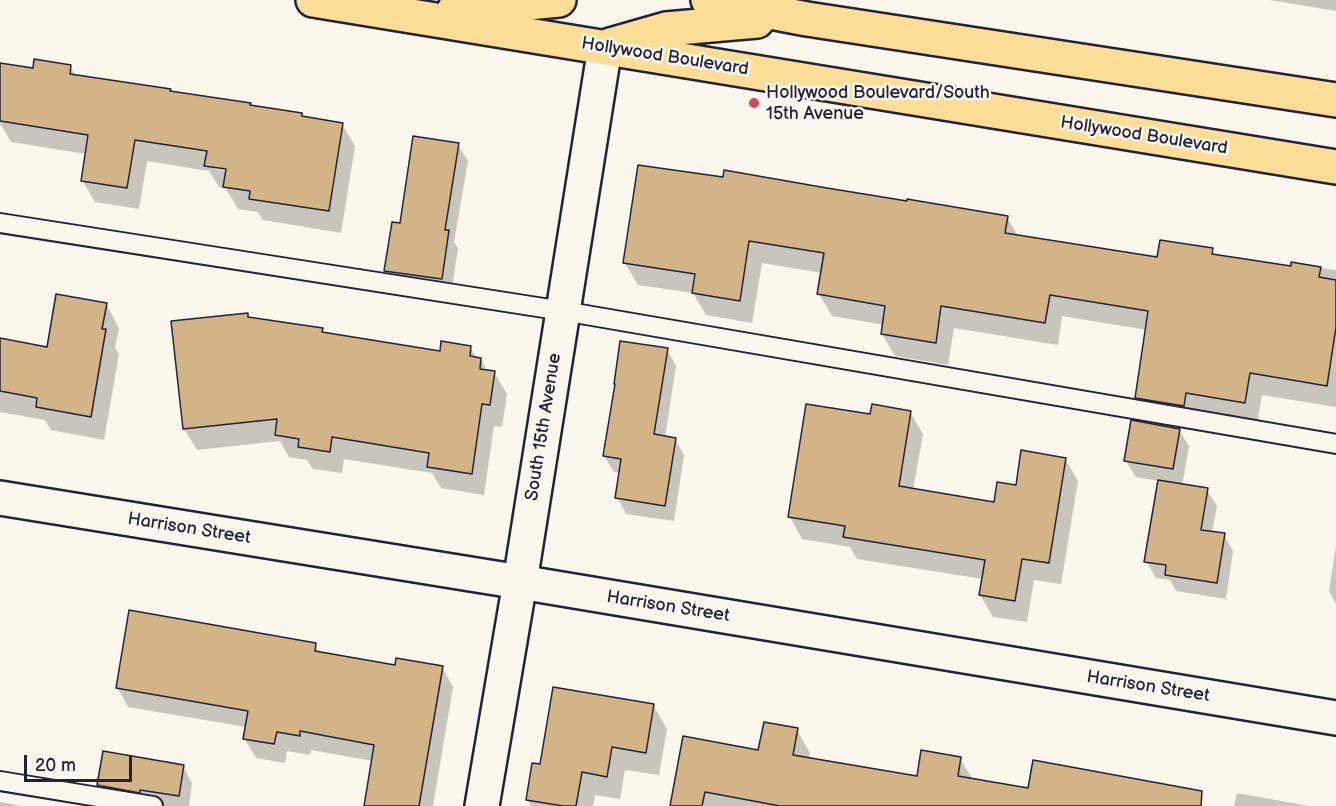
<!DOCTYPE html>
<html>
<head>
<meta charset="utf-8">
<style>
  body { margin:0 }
  #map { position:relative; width:1336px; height:806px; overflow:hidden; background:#fbf7ec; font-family:"Balsamiq Sans",sans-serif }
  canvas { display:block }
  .scale { position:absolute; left:24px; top:755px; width:108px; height:27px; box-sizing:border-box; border:3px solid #22223b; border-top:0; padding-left:8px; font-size:18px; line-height:21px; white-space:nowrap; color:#22223b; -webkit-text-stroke:4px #fbf7ec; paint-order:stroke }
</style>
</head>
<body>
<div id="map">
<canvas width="1336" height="806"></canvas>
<div class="scale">20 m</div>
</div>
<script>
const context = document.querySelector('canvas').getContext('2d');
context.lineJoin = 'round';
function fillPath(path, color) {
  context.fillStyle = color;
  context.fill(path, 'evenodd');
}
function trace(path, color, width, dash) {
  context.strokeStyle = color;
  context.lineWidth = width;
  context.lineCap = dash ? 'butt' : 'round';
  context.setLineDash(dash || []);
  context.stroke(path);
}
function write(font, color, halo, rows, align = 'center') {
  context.font = font + ' "Balsamiq Sans",sans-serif';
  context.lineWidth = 5;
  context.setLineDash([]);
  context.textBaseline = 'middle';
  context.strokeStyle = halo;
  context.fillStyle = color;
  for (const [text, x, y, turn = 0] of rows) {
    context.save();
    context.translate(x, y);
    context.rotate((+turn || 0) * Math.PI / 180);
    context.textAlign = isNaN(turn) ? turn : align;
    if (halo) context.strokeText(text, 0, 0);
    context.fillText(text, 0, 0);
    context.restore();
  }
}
fillPath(new Path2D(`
  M1270,0H1336V11Z
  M0,65L34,70L70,67L76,76L170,90L171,93L250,104L252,107L342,124L355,146L341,233L263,220L258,212L238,209L226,189L219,187L209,171L147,161L139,209L95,202L82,180L86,154L11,142L0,123ZM215,166L234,169L233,172L215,169Z
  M458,145L468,161L454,242L458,248L451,295L395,287L386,270Z
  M639,166L1007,217L1018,236L1158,258L1212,250L1216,256L1292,268L1293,264L1336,270V407L1262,395L1257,424L1149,420L1136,398L1147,330L1062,316L1058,345L954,328L948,365L895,356L882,334L884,325L832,316L819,294L822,273L762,263L752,323L706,315L693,293L638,285L625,263Z
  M106,304L119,328L115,348L119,354L104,440L51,430L45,420L0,412V340L48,349Z
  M247,315L249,318L322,330L325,334L441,352L470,347L477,359H481L487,371L494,372L507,394L502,427L494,426L484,495L441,488L432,473L344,459L342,473L313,469L307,460L289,457L280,441L197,450L184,429Z
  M667,350L676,366L665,437L675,439L684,455L674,521L626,514L617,497L620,473L614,472L604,456Z
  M910,412L923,434L913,490L995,504L1017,487L1065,459L1078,481L1061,584L1034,580L1027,622L993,617L980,595L983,579L857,559L850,547L802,539L790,517L871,416Z
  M1179,430L1189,446L1182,486L1207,490L1217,506L1212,533L1224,535L1233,551L1226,599L1176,591L1170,580L1156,578L1146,561L1159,481L1136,477L1126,461Z
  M1336,546V604L1329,591Z
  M315,645L320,653L396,667H442L453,687L433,806H366L373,761L311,750L310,755L287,751L285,763L256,758L244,738L246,727L128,707L117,687Z
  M653,705L667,729L659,775L625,770L620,799L595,795L593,806H531L527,799Z
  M797,730L810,753L809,759L919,778L960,758L973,780L1029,790L1184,806H671Z
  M183,766L192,783L189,806H152L108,798L99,782Z
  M1237,793L1309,806H1234Z
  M0,802L22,806H0Z`), '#0003');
const building = new Path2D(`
  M34,59L71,65L70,74L171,89L170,91L251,103L250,105L302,113V116L343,123L329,211L249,199L250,191L223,187L226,169L204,166L207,151L135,140L127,188L81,181L88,135L0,121V63L33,68Z
  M413,136L459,143L445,230H449L442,279L384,271L392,222L400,223Z
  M638,165L723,177L724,170L821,187L907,201V199L1008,216L1005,233L1157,257L1160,240L1213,248L1212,254L1291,266V262L1321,267L1319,277L1336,280V327L1327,386L1250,373L1245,403L1186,393L1184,406L1135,398L1148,311L1050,295L1045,323L941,306L936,343L881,334L885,306L817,294L824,253L749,241L740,301L692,293L695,274L623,263Z
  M56,294L107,303L102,329H106L91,417L36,407L37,398L0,391V338L47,347Z
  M248,313V317L323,328L322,332L440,351L441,341L471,346L470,356L481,358L480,369L495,371L490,405L482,404L472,474L427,467L429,453L332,437L330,452L298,447L299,439L275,435L277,419L183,429L171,321Z
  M620,341L668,348L654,434L676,438L665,506L615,498L621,459L603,456L615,384H614Z
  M806,404L870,414L872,404L911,411L899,486L994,502L997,482L1016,485L1021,450L1066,458L1049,563L1022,559L1015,601L979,595L985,560L843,537L845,526L788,517Z
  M1131,420L1180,429L1173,469L1124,461Z
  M1158,480L1208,488L1201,530L1225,533L1217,583L1165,575L1166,565L1144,562Z
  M129,610L316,643L315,651L395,665L396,658L443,666L419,806H364L374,745L300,731V736L277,732L274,744L243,739L248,711L116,688Z
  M553,687L654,704L646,753L612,747L607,777L582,772L576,806H563L526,800L532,763L540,764Z
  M764,722L798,728L793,755L917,776L921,750L961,757L958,776L1028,788L1033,760L1202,791L1201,806H780L705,792L702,806H670L683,736L758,750Z
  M103,751L184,765L179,796L140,790V793L97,785Z`);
fillPath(building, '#d2b486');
trace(building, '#22223b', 1.5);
const service = new Path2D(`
  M0,223L563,311L1336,444
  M0,781L153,806`);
const minor = new Path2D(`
  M0,498L520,582L1336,718
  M482,806L520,582L605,47`);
const primary = new Path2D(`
  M313,0L1336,167
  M708,0L807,19L1336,100
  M454,10L559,0
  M610,45L666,29L757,21`);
trace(service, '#22223b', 22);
trace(minor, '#22223b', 38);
trace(primary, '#22223b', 38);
trace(service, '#fbf7ec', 18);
trace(minor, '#fbf7ec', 33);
trace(primary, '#fcde96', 33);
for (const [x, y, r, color] of [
  [754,103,6,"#d1495b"]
]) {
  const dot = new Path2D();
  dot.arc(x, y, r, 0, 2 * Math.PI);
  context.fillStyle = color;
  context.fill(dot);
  trace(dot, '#fbf7ec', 2);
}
write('18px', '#22223b', '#fbf7ec', [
  ["Hollywood Boulevard",665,57,9],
  ["Hollywood Boulevard",1144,136,9],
  ["South 15th Avenue",544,427,-81],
  ["Harrison Street",189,529,9],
  ["Harrison Street",668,607,9],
  ["Harrison Street",1148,687,9]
]);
write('18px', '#22223b', '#fbf7ec', [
  ["Hollywood Boulevard/South",766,93],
  ["15th Avenue",766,114]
], 'left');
</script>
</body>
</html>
